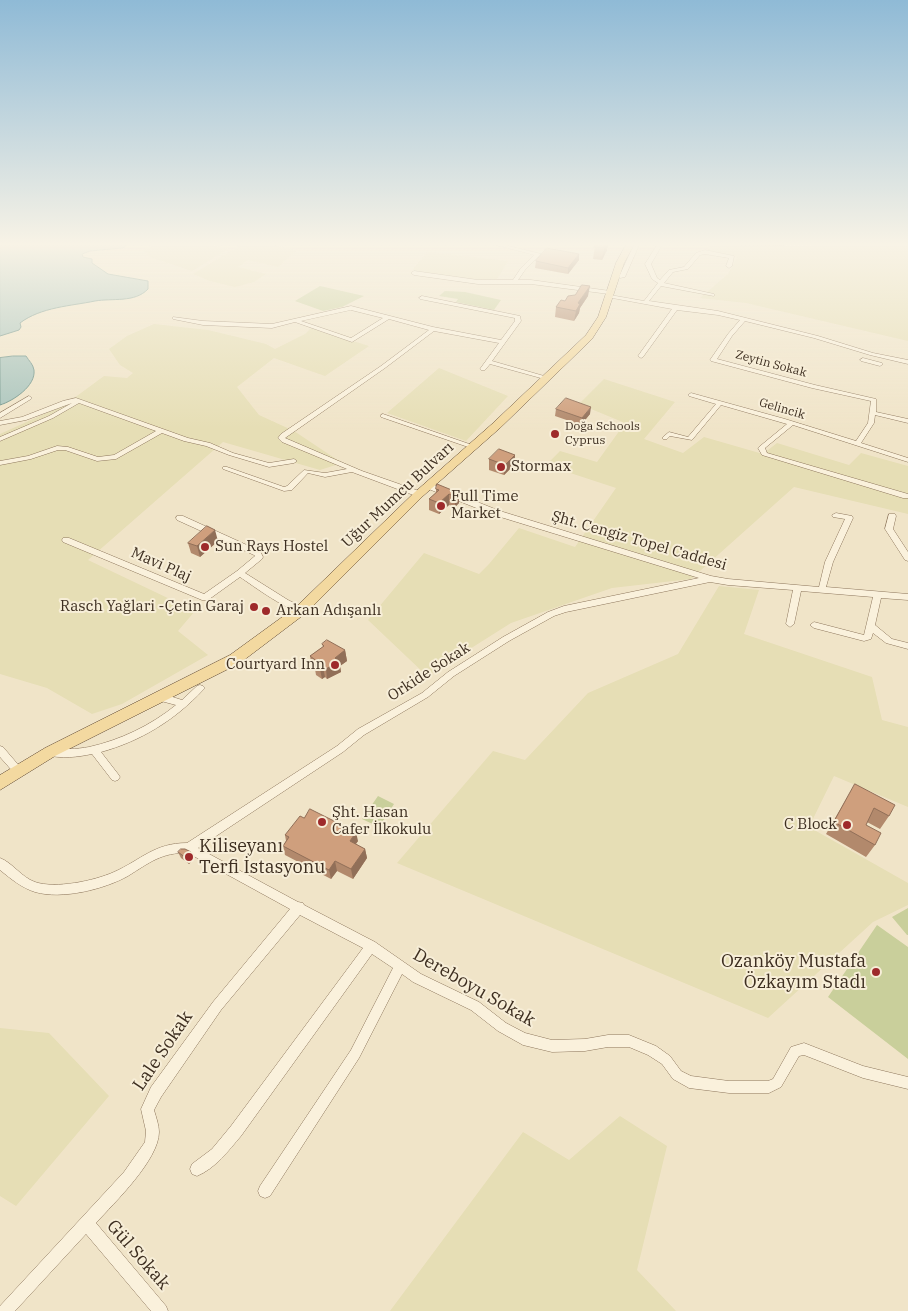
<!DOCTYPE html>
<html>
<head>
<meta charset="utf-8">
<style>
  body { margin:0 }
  canvas { display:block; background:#f0e4c8 }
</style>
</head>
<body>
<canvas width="908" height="1311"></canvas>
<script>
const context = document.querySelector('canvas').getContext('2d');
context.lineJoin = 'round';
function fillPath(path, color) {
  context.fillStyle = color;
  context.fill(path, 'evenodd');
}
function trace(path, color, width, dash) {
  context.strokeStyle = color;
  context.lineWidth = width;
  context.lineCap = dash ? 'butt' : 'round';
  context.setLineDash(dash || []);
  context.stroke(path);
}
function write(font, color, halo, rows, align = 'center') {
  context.font = font + ' "IBM Plex Serif",serif';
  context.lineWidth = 4;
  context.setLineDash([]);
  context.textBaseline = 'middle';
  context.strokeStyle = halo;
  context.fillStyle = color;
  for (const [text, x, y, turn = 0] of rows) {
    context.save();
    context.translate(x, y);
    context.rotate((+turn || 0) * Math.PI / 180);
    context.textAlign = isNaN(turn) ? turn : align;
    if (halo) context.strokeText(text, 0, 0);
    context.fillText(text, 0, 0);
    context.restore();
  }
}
fillPath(new Path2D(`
  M153,245H213L228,249L192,271L150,257L143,250Z
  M240,245H274L297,250L278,267L248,260L238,267L266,274L254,282L235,287L210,281L193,274Z
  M710,245L908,246V341L746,303L700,298L728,274L737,257L708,251Z
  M427,252L508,261L497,279L477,280L415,271L413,269Z
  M154,324L208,330L266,344L275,349L305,334L311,328L369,346L325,376L274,358L237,387L259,415L294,431L342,463L320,470L223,442L88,560L195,611L178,631L208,655L122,704L92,714L47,688L0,674V434L66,404L104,376L127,378L133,373L120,365L109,349L127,336Z
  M439,368L508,396L466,441L387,413Z
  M604,379L675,402L644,439L683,453L704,437L763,454L777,443L849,465L861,453L908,466V514L794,487L691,579L612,588L511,623L427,676L368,620L424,553L479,574L489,564L519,528L575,547L616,488L546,465L560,451L597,462L625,423L579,404Z
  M719,586L759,590L744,634L872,677L882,720L908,727V807L834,776L809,827L908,883V905L873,922L768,1018L397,863L493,751L525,760L588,693L678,654Z
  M0,1028L49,1033L109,1096L16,1206L0,1196Z
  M620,1116L667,1146L637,1270L676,1311H390L523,1132L569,1160Z`), '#e6deb5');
fillPath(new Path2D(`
  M320,286L364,296L342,307L323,311L295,301Z
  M445,291L465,292L501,300L494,310L456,302L458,299L439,296Z
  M378,796L394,804L379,827L362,819Z
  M908,908V935H907L892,917Z
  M877,925L908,947V1059L828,997Z`), '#c9cf9b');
const water = new Path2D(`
  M0,245H127L123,248L90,251L82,254L83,257L92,259V263L108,274L148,281V289C135,303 112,298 95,301C71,306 41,307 20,323L21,327L19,330L0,336Z
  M13,356H26C29,361 33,364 34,370C36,386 13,401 0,405V358Z`);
fillPath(water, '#a9c4bc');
trace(water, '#6f938a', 1);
const street = new Path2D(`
  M496,245H505L541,254L525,270L518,280H531L610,291L613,293L610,295L644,301L658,283L652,279L645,264L657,245H662L651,264L657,278L660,280L669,270L684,267L696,253L705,250L734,256L732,266L729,268L726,266L729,258L705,254L700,255L688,269L673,272L664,283L714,294V296L661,286L649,301L718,311L818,336L873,353L908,360V364L870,355L814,338L745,321L732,336L717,359L815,385L876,399V412L908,419V423L875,415L874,423L861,443L908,458V462L793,425L765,448L767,453L908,494V498H903L762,455L758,448L759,447L787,424L721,405L692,440L670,436L667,439H663V437L669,432L688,437L716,404L689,396L688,395L691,393L785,419L856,441L868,423L871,401L812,388L711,361L710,360L728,334L740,320L718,315L677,310L643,357L641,358L638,356L672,309L607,297L606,296L609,294L531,284H478L414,275L411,273L414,271L478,280H513L521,268L534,255Z
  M634,245H639L625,277L620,278L619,277Z
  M422,296L520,316L521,321L492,361L551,378L548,380L490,364L485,370H481L480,369L499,343L434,331L385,368L285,438L362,471L422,492V496H416L352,472L325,477L308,473L292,490L284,491L223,469V467H227L284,487L287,486L304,470L325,473L347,469L282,442L278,438L281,434L381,366L429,330L389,319L352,342L295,322L272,328L203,325L173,319V317L203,321L272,324L351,306L433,327L501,340L515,321V318L420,299L419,298ZM351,310L383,318L351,338L301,321Z
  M863,358L882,363L883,364L880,366L861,361L860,360Z
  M29,396L32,398L31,399L0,418V413Z
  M76,398L188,438L210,443L233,453L269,463L294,459L297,461L294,463L269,467L229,455L206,446L184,441L162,433L116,459L97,461L65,450H58L31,459L0,465V461L28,456L57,446L68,447L98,457L114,455L156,431L79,403L53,418L0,441V437L49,416L72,403L26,420L0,425V421L22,417L63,401Z
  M383,414L475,446L476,447L473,449L471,448L381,417V415Z
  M426,484H432L500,511L711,576L728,579L819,587L825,562L845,519L833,517L832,515L836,513L852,516L853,518L833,562L826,587L908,594V600L881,598L875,625L892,639L908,643V649L886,643L873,633L871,639L864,641L814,628L810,625L814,622L864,635L873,597L801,591L794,624L790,627L786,624L793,590L728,585L710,582L566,612L554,616L509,641L454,676L428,697L364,735L343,752L198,848L298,902L303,903L304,905L375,942L421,974L479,1002L506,1023L525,1033L552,1040L585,1039L608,1035H629L656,1046L670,1056L681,1071L691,1076L729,1081H768L773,1079L791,1047L804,1043L863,1066L908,1077V1089L863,1078L804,1055L799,1056L781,1087L769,1093H729L689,1088L673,1079L662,1064L648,1055L629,1047H608L585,1051L552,1052L523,1045L498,1031L471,1010L413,982L402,974L359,1058L270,1196L265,1198L260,1196L258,1191L260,1186L351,1050L393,968L372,954L241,1136C228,1151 216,1168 197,1176L192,1174L190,1169L192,1164L212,1149L231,1126L363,948L300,915L221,1010L161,1097L154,1110C156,1117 159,1125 159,1132C159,1160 114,1203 96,1223L166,1306L168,1311H151L86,1234L15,1311H0V1306L124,1172L145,1142L146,1131L141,1109L151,1087L213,1002L290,909L188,853C162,852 149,863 128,876C105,889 62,900 35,892C22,888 11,879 0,870V858C13,863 21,877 35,882C55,889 94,881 114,872C141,860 154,843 187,843L337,746L358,729L422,693L448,672L503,637L548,612L564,606L699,578L494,515L426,488Z
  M889,514H895L896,516L893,529L908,552V561L905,560L885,529Z
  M177,516H183L260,551L263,557L262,559L245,573L288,600L304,608L305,610L304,612C291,614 252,585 240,577L208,600H202L63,542L62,540L63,538H69L204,594L237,571L255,556L254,555L177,520L176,518Z
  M200,685L203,686L205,688L203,690C175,720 141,741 101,752L118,774L120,777L118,780L115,781L112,780L92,754C78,757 61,759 47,755L45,752L47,749C54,747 62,749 70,749C76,749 83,748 89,747C120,740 150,726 176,705L157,700L155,697L157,694L160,693L182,700L197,686Z
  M0,746L3,747L21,768L23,771L21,774L18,775L15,774L0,757Z`);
const primary = new Path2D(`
  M626,245H634L624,263L606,317L592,339L500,428L423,496L306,613L240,663L55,756L0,790V775L45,748L230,655L296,607L415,492L492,424L586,335L598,317L616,263Z`);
trace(street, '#8d765c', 1);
trace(primary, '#5b4430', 1);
fillPath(street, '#faf1dc');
fillPath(primary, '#f3d9a0');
fillPath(new Path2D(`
  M595,245H608L607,250L602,260L593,259Z
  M579,260L568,274L535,268L536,261Z
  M588,296L580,308L579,313L574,321L555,317L556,307L565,301Z
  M556,409L590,414L581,425L555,416Z
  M515,455L514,465L504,475L489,470V459Z
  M436,489L459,493V503L455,507L449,505L439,514L429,510V499L436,493Z
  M218,541L200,557L191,553L188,543Z
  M322,644L345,650L347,661L340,666L341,672L327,679L325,677L322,679L316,675L315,669L312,667L310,656L323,647Z
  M855,784L889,816L880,829L867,822L866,825L875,845L866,857L826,834Z
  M285,835L358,841L356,844L365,849L367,858L353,879L337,871L331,879L285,855L283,846L286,841Z
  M178,852H191L194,858L189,864L181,858Z`), '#b2896c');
fillPath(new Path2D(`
  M605,245H608L607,250L602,260L604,248Z
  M579,254V260L568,274V268Z
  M590,286L588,296L580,308L579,313L574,321L576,311L578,303Z
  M591,407L590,414L581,425L582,418Z
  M515,455L514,465L504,475L505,465Z
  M459,493V503L455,507V497Z
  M449,494V505L439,514V503Z
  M215,530L218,541L200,557L197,546Z
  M345,650L347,661L340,666L341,672L327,679L326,669L335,658Z
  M323,667L325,677L322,679L320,669Z
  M356,832L358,841L351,850L350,841Z
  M365,849L367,858L353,879L351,869Z
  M191,852L194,858L189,864L186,858Z
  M335,861L337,871L331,879L329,870Z`), '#916f58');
const building = new Path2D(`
  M595,245H605L604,248L594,247Z
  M547,248L579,254L568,268L536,261Z
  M582,285L590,286L578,303L580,304L576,311L556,307L561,300L565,301L568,296L575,295Z
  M566,398L591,407L582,418L556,409Z
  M499,449L515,455L505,465L489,459Z
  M437,484L459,493L455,497L449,494L439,503L429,499L439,490L436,489Z
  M207,526L215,530L197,546L188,543Z
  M327,640L345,650L335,658L339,661L326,669L323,667L320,669L315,665L318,662L310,656L324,646L322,644Z
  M855,784L895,805L889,816L874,808L866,825L881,833L875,845L834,822Z
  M310,809L356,832L350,841L365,849L351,869L335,861L329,870L283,846L289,837L285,835L300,816L304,818Z
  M181,849H185L191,852L186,858L178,852Z`);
fillPath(building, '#cf9f7d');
trace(building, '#916f58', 1);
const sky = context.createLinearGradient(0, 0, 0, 429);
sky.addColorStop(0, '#8fbad6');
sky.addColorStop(0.57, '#f8f3e6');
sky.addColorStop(1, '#f8f3e600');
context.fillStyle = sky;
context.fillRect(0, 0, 908, 429);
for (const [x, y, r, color] of [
  [555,434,5,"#9e2a2b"],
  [501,467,5,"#9e2a2b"],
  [441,506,5,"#9e2a2b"],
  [205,547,5,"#9e2a2b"],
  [254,607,5,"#9e2a2b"],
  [266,611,5,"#9e2a2b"],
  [335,665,5,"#9e2a2b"],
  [322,822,5,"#9e2a2b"],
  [847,825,5,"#9e2a2b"],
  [189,857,5,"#9e2a2b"],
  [876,972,5,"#9e2a2b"]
]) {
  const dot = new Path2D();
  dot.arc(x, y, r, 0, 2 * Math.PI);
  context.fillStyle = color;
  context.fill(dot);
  trace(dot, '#f7eed8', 2);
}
write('12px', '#3d2e20', '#f7eed8', [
  ["Zeytin Sokak",771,364,15],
  ["Gelincik",782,409,16]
]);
write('12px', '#3d2e20', '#f7eed8', [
  ["Doğa Schools",565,427],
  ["Cyprus",565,441]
], 'left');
write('15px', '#3d2e20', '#f7eed8', [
  ["Stormax",511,467],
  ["Full Time",451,497],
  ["Market",451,514],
  ["Sun Rays Hostel",215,547],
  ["Rasch Yağlari -Çetin Garaj",244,607,"right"],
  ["Arkan Adışanlı",276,611],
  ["Courtyard Inn",325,665,"right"],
  ["Şht. Hasan",332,813],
  ["Cafer İlkokulu",332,830],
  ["C Block",837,825,"right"]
], 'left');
write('15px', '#3d2e20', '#f7eed8', [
  ["Uğur Mumcu Bulvarı",398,495,-43],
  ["Şht. Cengiz Topel Caddesi",639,541,16],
  ["Mavi Plaj",161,565,24],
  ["Orkide Sokak",429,672,-33]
]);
write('18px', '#3d2e20', '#f7eed8', [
  ["Kiliseyanı",199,847],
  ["Terfi İstasyonu",199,868],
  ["Ozanköy Mustafa",866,962,"right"],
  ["Özkayım Stadı",866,983,"right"]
], 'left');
write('18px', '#3d2e20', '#f7eed8', [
  ["Dereboyu Sokak",474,988,30],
  ["Lale Sokak",163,1051,-56],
  ["Gül Sokak",138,1255,49]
]);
</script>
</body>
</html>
